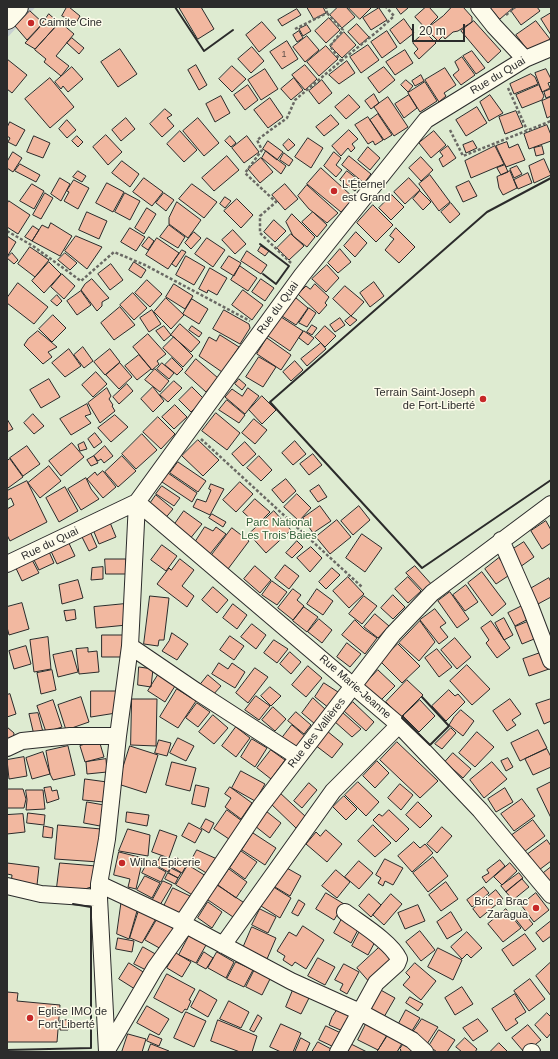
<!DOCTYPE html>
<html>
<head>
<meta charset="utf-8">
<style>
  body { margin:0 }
  #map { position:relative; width:558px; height:1059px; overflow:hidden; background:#fdfbea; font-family:Helvetica,sans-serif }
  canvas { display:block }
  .frame { position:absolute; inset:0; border:8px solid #2b2b2b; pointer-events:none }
  .scale { position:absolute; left:412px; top:24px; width:53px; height:18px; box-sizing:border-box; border:2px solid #2b2b2b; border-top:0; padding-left:5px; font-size:12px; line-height:14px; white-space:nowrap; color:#2b2b2b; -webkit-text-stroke:3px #fdfbea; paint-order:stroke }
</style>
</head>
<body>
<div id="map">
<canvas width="558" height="1059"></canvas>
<div class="frame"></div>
<div class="scale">20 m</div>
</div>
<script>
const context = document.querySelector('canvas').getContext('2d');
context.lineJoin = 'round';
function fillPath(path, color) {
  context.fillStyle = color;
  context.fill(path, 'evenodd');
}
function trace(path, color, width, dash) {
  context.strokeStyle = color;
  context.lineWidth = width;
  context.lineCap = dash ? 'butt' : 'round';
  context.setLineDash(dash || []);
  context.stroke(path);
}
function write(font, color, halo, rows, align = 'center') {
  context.font = font + ' Helvetica,sans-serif';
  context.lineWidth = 3;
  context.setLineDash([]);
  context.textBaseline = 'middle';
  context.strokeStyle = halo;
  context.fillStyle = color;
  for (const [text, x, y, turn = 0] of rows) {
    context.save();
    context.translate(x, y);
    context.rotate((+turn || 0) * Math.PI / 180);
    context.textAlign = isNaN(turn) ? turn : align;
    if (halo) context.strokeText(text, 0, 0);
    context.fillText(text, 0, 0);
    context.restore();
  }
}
const green = new Path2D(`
  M7,7H551V1052H7Z`);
fillPath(green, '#deebd1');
trace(green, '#74746e', 1);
trace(new Path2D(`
  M7,34L32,7`), '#c7d0d0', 5.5);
const building = new Path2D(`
  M67,7H69L80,16L76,23L62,16Z
  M179,7H201L214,29L198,39Z
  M307,7H323L326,13L314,19Z
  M338,7H346L355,17L342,28L330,15Z
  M348,7H372L360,19Z
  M396,7H407L408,8L401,14Z
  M426,7H429L438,17L426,29L415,17Z
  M452,7H463L472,17V22L458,31L453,32L445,39L443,36L438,41L426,29L443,16Z
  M490,7H514L500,19Z
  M517,7H537L540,11L521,25L511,11Z
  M379,8L387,20L371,30L363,18Z
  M297,9L301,15L282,26L278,20Z
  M30,11L43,23L27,40L15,26Z
  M551,13V35L541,19Z
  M49,14L59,23L35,49L25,43L38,29Z
  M329,18L340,30L326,43L315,31Z
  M404,19L414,33L400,44L390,30Z
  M474,21L501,51L488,63L461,31Z
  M536,21L550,39L530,53L516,35Z
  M60,22L74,34L56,56L69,66L61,76L44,62L46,59L35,50Z
  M262,22L276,38L259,52L246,35Z
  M357,24L369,37L360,45L348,32Z
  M307,25L311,31L303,36L299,29Z
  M299,31L303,38L297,42L293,35Z
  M387,31L397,47L382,58L371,42Z
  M344,32L356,45L342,58L330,46Z
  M425,32L436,43L419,59L414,53L418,49L413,43Z
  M307,36L319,50L305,62L293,47Z
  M72,38L84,48L79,54L67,43Z
  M287,41L298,59L282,69L270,52Z
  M368,45L379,60L361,73L350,57Z
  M326,46L338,59L319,76L307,62Z
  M252,47L264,61L251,73L238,59Z
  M120,49L137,74L118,87L101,62Z
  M405,50L413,63L395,75L386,62Z
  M472,51L485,68L476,74L463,56Z
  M462,57L475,75L461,85L453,75L459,70L455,62Z
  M7,59L27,75L12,93L7,89Z
  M347,61L355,73L339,84L329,75Z
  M196,65L207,85L199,90L188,70Z
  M305,65L317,79L305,90L292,75Z
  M232,66L246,79L232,92L219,79Z
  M72,67L83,79L68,92L63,86L61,89L55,82Z
  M384,67L395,80L379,93L368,78Z
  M445,68L456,85L444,93L446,96L439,102L425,80Z
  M265,69L278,89L261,100L248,80Z
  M546,69L551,79V82L548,83L550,88L542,92L535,73Z
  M531,74L535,77L538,84L514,94L510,84Z
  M421,75L424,81L415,86L412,81Z
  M50,78L74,107L50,128L25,99Z
  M294,78L303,90L291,100L281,89Z
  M322,80L332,93L319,104L309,91Z
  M406,80L413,86L408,92L401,85Z
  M425,82L437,101L420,112L408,93Z
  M248,85L258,100L245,110L234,95Z
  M539,85L544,96L542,100L522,108L516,95Z
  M551,89V96L546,98L544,92Z
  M374,94L379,103L371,109L365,101Z
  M349,95L360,107L346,119L335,107Z
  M409,95L417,108L404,118L395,104Z
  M490,95L503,113L489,121L480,102Z
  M221,96L230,113L215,122L206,104Z
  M388,97L408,127L394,136L374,107Z
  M551,97V116L547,118L542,101Z
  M270,98L283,117L268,128L254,110Z
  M477,107L487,123L466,136L456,120Z
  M165,109L172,115L167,118L174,126L162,137L150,124Z
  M516,111L523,127L505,134L499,117Z
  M378,114L392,135L384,140L370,120Z
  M331,115L339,124L324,136L316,127Z
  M368,117L383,140L375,145L373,141L368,144L355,125Z
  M126,118L135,129L121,141L112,130Z
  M198,118L219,143L204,156L183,131Z
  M67,120L76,130L67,138L59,129Z
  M10,122L25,130L16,146L8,142L10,138L7,136V128Z
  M547,125L551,135V141L529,149L524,134Z
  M349,130L358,139L352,144L355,148L351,152L348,148L341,156L332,146Z
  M180,131L197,150L184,162L167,144Z
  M434,131L446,145L431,158L419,143Z
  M106,135L122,152L108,165L93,147Z
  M34,136L50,143L43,158L27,152Z
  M77,136L83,142L78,147L72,141Z
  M230,136L236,143L231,147L225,141Z
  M247,136L259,152L244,163L232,148Z
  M308,138L323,148L311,168L295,157Z
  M289,139L295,145L288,151L283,145Z
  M268,141L283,152L277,160L263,149Z
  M473,141L477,148L466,153L463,145Z
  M507,142L509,148L518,144L525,160L506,167L496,146Z
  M448,146L456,158L443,167L439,159L443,156L440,152Z
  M495,146L504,164L471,178L465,161Z
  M542,146L544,154L536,156L534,148Z
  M368,147L380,158L370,170L358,160Z
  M266,151L286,166L281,174L262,158Z
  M13,152L22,158L13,172L7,168V162Z
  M334,152L341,158L336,165L342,170L336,177L324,166Z
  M284,153L293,160L289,166L280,160Z
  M227,156L239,170L214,191L202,178Z
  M349,156L371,174L364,183L342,165Z
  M421,157L433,170L421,181L409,168Z
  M261,158L273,172L260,183L248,169Z
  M544,159L551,175L534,183L529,166Z
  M122,161L139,174L130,187L112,173Z
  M20,164L40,175L36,182L15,171Z
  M505,165L508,172L501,175L497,168Z
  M517,166L522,174L514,178L510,169Z
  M321,168L354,198L341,212L307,184Z
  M78,171L86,176L82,182L73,177Z
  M347,171L361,182L355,191L340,180Z
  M510,171L517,188L503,195L499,188L497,177Z
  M528,173L532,183L518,189L514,180Z
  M430,175L450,202L439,211L419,184Z
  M60,178L70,184L61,201L51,194Z
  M144,178L163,192L152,206L133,192Z
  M409,178L420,190L405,204L394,192Z
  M74,180L89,188L78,209L64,201L69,192L67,191Z
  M469,181L477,196L463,202L456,187Z
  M107,183L124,192L113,212L96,203Z
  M32,184L44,191L34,209L20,201Z
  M192,184L217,202L204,218L179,199Z
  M285,184L298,199L285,210L272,195Z
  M307,185L338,213L327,223L309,209L298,196Z
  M420,191L431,202L423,210L413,199Z
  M45,193L53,198L41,219L33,215Z
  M125,193L140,201L130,220L115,212Z
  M164,193L174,200L166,211L156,203Z
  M392,195L404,207L391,220L379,208Z
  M225,197L231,201L225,208L220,204Z
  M237,199L253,215L241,228L224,211Z
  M9,201L30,215L18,234L7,227V204Z
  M177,202L201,220L188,238L169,224V218Z
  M451,203L460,214L450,223L441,212Z
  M373,205L393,225L376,242L357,223Z
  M147,208L156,214L144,234L135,228Z
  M87,212L107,221L99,239L79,230Z
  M313,212L327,225L317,237L302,222Z
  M292,214L315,237L307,247L293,236L286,222Z
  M274,220L286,231L275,242L264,232Z
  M51,223L72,236L60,256L32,241L42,225L48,228Z
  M169,225L185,237L178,248L160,237Z
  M33,226L39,230L32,241L25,237Z
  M130,228L145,237L136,251L121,242Z
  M396,228L415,247L399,263L385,250L394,239L390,236Z
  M233,230L246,244L235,254L222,240Z
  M194,232L201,238L191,249L185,243Z
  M356,232L367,243L355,257L344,246Z
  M291,234L304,246L289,260L277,248Z
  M7,236L16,242L7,257Z
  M76,236L102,247L87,269L65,251Z
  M149,237L154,241L148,250L142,246Z
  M157,238L179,253L168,269L146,255Z
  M207,238L225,250L213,267L195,254Z
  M261,246L269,251L265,256L258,251Z
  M30,247L49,260L35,277L18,264Z
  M340,249L351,262L338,273L328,263Z
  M182,250L186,252L176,267L172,264Z
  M247,251L267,265L261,274L241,261Z
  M12,253L18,260L14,264L7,258Z
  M65,253L77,263L70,270L58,260Z
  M186,256L205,267L194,285L176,275Z
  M229,256L241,263L234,276L221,268Z
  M49,262L61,274L44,293L32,281Z
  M134,262L146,270L141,278L129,270Z
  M111,264L123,280L110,290L98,274Z
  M327,265L339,278L326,292L312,279Z
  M240,266L257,278L248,291L231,280Z
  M210,268L227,278L217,295L208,290L207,293L199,289Z
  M62,274L75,286L64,299L51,287Z
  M92,279L109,298L102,302V306L97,311L81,290L85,284Z
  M261,279L274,288L265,301L252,292Z
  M147,280L162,294L150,307L135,293Z
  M374,282L384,296L370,307L360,293Z
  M18,283L48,307L34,324L7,303V298Z
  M174,284L193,296L185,309L166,297Z
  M315,284L329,297L325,303L327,305L319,314L298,294L306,286L310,289Z
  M345,286L364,302L351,316L333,299Z
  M243,290L263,305L252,320L232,305Z
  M81,291L91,305L77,315L67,301Z
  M133,293L147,308L134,320L120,305Z
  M57,295L62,301L57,306L51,301Z
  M166,298L184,315L171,329L154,312Z
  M296,298L308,308L296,325L282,316Z
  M192,299L208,309L199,324L183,314Z
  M120,307L135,325L114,340L101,323Z
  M309,308L316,313L307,327L299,323Z
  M152,310L161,324L149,332L140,318Z
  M224,310L249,324L250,328L240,344L213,329Z
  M53,315L66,328L52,342L39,329Z
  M351,316L357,320L350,326L345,321Z
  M281,317L303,331L290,351L268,336Z
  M340,318L345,325L335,332L330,325Z
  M180,324L200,342L191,352L171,335Z
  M312,325L317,328L312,335L307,332Z
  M164,326L171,335L164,341L156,331Z
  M192,326L202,333L199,337L189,330Z
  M325,326L336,336L325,347L315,337Z
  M38,331L57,347L48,352L52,357L43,364L24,345L28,339Z
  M304,331L314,338L308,345L299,338Z
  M148,334L166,354L157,361L159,364L152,370L133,347Z
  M220,335L239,347L222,372L199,356L209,337L216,341Z
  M174,337L193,356L183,367L163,348Z
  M267,338L291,355L281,370L257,354Z
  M321,343L326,349L307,366L301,359Z
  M83,347L93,361L84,368L74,355Z
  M69,349L81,366L65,377L52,363Z
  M110,349L120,362L105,375L94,362Z
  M139,355L151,369L137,380L125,366Z
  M259,357L276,367L263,387L246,377Z
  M172,358L183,369L177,375L165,365Z
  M196,359L218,378L206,392L185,373Z
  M295,361L303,370L291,381L283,372Z
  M120,363L132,377L119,389L106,375Z
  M162,363L174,373L169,379L157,369Z
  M155,369L169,381L160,392L145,380Z
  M96,372L107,384L93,397L82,385Z
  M49,379L60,397L41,408L30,390Z
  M239,379L246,385L242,390L235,384Z
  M174,381L182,388L168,402L160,395Z
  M127,384L133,391L119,404L113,397Z
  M153,387L164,401L153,412L141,399Z
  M192,387L204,399L191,412L179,400Z
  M107,388L111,396L109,399L113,405L112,406L115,411L100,423L88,403Z
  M248,388L259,396L245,414L225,397L232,389L242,396Z
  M262,396L276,410L262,424L249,410Z
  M227,400L245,415L239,423L219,410Z
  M87,404L91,414L85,416L91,423L71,435L60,419Z
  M175,405L187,417L174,429L162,417Z
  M216,413L240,433L227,450L202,431Z
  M33,414L44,426L34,434L24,423Z
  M115,415L128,427L111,442L98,428Z
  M158,417L175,434L161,449L143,432Z
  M7,419L13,429L7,432Z
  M254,419L267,430L255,444L242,433Z
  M95,433L102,442L94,448L88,439Z
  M142,434L157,450L136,469L122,454Z
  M198,440L219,460L203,476L182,456Z
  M295,441L306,454L293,465L282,453Z
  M84,442L87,449L80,451L78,445Z
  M245,442L256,454L243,466L232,454Z
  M72,443L84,457L61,476L49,461Z
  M27,446L40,464L23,476L10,458Z
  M105,446L113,456L104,463L101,459L98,461L94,456Z
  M313,454L322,465L309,475L300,464Z
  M94,456L98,463L91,466L87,460Z
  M122,456L136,471L118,487L105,472Z
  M259,456L272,470L261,481L247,468Z
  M10,459L23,477L8,488L7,486V461Z
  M178,462L206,481L198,492L170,473Z
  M49,466L61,481L40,498L28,483Z
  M103,471L116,487L103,498L87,479L95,472L97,475Z
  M165,471L197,493L192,502L159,480Z
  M86,478L91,489L99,499L81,510L68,489Z
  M286,479L296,491L283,503L272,490Z
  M27,481L47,522L10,541L7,535V509L14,505L11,498L7,500V491Z
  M240,482L253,494L236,512L223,500Z
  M211,484L224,489L210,515L193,507L197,499L206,502L211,490L209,489Z
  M319,485L327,497L318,502L310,491Z
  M162,486L180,498L174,506L156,494Z
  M65,487L78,511L59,522L46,498Z
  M297,494L311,508L299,521L284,507Z
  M156,495L173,509L163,521L147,508Z
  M255,499L270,512L257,525L243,512Z
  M320,506L331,521L313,533L303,518Z
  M359,506L370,520L353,535L341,521Z
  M184,511L202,524L189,540L172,528Z
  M274,511L291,530L266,553L249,534Z
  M212,514L226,522L223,527L209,518Z
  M109,520L116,537L99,544L92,527Z
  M337,520L351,537L330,554L316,537Z
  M546,521L551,530V543L542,549L531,531Z
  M205,527L213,531L216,527L226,534L210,554L194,544Z
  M232,528L249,541L228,569L211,556Z
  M89,529L97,547L89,551L80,533Z
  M362,534L382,548L365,572L346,558Z
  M67,539L75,556L57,564L49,547Z
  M297,541L303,547L292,558L286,553Z
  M524,542L534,557L520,567L510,551Z
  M162,545L177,556L166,571L151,560Z
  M47,547L54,563L39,570L31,554Z
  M311,547L322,558L310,572L297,558Z
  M30,556L39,573L22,581L14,564Z
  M499,558L511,574L496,584L485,569Z
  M105,559H126V574H106Z
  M180,559L194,570L182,586L194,596L187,607L157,584L169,568L171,570Z
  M285,565L299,576L289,589L275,578Z
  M255,566L271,580L260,593L244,579Z
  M415,566L433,586L425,593L406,573Z
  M103,567V579L91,580L92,568Z
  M332,568L340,575L326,589L319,582Z
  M482,572L506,604L492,616L468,583Z
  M348,577L364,594L349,608L333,591Z
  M408,577L421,591L408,603L395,589Z
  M549,578L551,582V597L538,604L530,589Z
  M78,580L83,598L62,604L59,585Z
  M272,581L287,592L277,605L262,595Z
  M466,585L478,602L465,611L453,595Z
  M213,587L228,600L217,613L202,600Z
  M293,589L301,595L297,600L304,606L293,620L278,608Z
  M317,589L333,601L323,615L307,604Z
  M450,592L469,619L457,628L438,601Z
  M393,595L405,607L393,619L381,608Z
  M150,596L169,598L164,640H159L158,646L144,644Z
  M364,596L377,606L362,624L349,614Z
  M22,603L29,629L9,635L7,627V607Z
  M125,604L127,625L96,628L94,607Z
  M233,604L247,615L237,629L223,618Z
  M526,604L532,617L515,626L508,613Z
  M304,607L318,617L307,632L293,621Z
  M435,609L446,623L440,627L448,637L439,644L420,620Z
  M75,610L76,619L66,621L64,611Z
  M375,614L389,626L378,638L364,627Z
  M504,618L513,635L504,640L495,623Z
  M319,619L332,630L322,643L308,632Z
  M355,620L364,629L377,638L365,654L342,635Z
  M532,620L539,637L522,644L515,627Z
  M420,621L435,642L419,661L399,643Z
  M491,621L510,648L497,658L486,643L489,640L481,628Z
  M252,624L266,635L256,649L241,637Z
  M172,633L188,644L177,660L162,651L169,641Z
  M102,635H126V657H102Z
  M230,636L244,646L234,660L220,650Z
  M48,637L51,669L34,672L30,640Z
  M455,638L471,657L457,669L441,650Z
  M274,640L288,649L277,663L264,653Z
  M347,643L361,654L350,667L337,657Z
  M398,644L420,666L402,683L380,661Z
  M26,646L31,664L14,669L9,651Z
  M88,648V652L97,651L99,672L79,674L76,649Z
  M437,649L452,667L439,677L425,658Z
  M72,651L78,672L58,677L53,655Z
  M290,652L301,662L291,674L280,664Z
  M543,652L549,669L529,676L523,659Z
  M219,663L228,669L232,663L245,672L235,688L212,674Z
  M467,665L490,689L472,705L450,681Z
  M308,666L322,678L306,697L292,685Z
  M139,667L153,669L151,687L138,685Z
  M255,668L268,677L248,703L236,693Z
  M52,670L56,690L41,694L37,673Z
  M378,670L395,686L380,701L364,685Z
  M158,675L175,686L165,702L148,691Z
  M208,675L221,686L212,696L200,685Z
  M407,680L423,695L401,717L386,702Z
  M324,683L338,692L329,708L315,697Z
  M270,687L281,696L271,706L261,696Z
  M177,689L196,701L178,728L160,717Z
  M449,690L455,696L458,694L465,702L446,721L432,706Z
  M91,691H119L116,713L91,717Z
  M10,694L16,714L7,717V695Z
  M256,696L270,706L259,720L245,710Z
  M81,697L89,722L66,730L58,705Z
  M313,698L326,710L315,724L302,713Z
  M132,699H157L156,746L131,745Z
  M510,699L521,714L512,720L516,725L507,731L493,711Z
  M551,699V721L544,724L536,704Z
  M53,700L62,727L46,732L37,706Z
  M420,700L435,716L419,732L403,716Z
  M353,702L374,722L366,731L344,711Z
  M197,703L210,712L198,727L186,718Z
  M273,707L286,719L275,731L262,720Z
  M461,710L474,721L463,736L449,725L454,717Z
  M296,712L311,725L304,734L288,721Z
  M342,712L361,729L352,737L334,721Z
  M38,713L43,732L34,735L29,714Z
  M213,715L228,728L214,744L199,732Z
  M292,725L306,737L296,749L282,738Z
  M7,727L14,733L13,742L7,744Z
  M236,727L250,738L236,757L222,746Z
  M451,728L456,733L442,749L435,744Z
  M538,730L547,748L520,761L511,743Z
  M327,731L343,744L332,758L315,745Z
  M477,732L494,747L475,767L459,753Z
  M178,738L194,746L186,761L170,753Z
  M252,739L267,748L255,767L241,757Z
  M99,740L104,757L85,762L80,746Z
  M159,740L171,743L167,756L155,753Z
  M397,742L438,781L420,798L380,760Z
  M68,746L75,775L53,780L50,774L46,751Z
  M130,746L158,755L146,793L118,784Z
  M547,749L551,757V767L533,775L525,759Z
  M271,750L285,760L271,779L257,768Z
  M43,752L50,774L32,779L26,758Z
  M453,753L471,769L463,778L445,762Z
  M24,757L27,776L9,779L7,760Z
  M508,758L513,767L506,771L501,761Z
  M106,759L107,772L87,774L86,762Z
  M377,761L389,773L375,788L363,776Z
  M172,762L196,768L190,791L166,785Z
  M492,762L507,779L484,798L470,780Z
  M241,771L265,784L255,801L232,788Z
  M85,779L107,782L104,802L83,800Z
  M358,782L379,802L366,816L345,795Z
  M551,782V818L537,789Z
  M309,783L317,790L302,808L294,801Z
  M400,784L413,795L401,810L388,798Z
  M196,785L209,788L205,807L192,804Z
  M51,787L52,791L57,790L59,799L47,803L44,788Z
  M230,787L252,803L241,819L225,807L231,798L225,794Z
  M505,788L513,802L496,812L488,799Z
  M7,789H23L26,799L24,808H7Z
  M26,790H43L45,809L26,810L27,800Z
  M279,792L306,817L296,828L269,802Z
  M344,796L357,809L346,820L333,807Z
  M522,799L535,816L514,831L501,814Z
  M87,802L104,805L100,826L84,823Z
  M418,802L432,816L420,828L406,815Z
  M227,810L242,821L229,839L214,829Z
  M389,810L409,829L396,842L373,820L379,814L382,816Z
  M266,811L281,823L270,838L255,826Z
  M127,812L149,815L147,826L126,822Z
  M28,813L45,815L44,825L27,823Z
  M23,814L25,832L7,834V815Z
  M206,819L214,823L209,833L201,828Z
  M533,820L545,836L524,852L512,835Z
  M189,823L202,830L195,843L182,836Z
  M58,825L101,829L99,862L55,859Z
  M373,825L391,843L375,857L358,841Z
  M44,826L53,828L52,838L43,837Z
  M442,827L452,836L437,853L427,844Z
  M128,829L150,835L148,856L119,851Z
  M160,830L177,836L169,858L152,852Z
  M326,830L342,844L327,862L306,844L316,832L320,836Z
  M253,833L276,848L265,865L242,850Z
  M547,840L551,846V861L539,870L528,854Z
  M414,842L420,848L425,844L433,853L412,872L398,856Z
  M197,850L217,859L208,874L190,863Z
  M241,851L257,862L245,879L230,868Z
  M119,852L143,858L136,889L128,887L130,879L114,875Z
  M161,856L173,862L168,872L156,865Z
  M433,857L448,876L428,892L413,873Z
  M177,858L187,864L182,873L172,867Z
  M385,859L403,868L393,885L385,881L383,886L378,883L381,878L376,875Z
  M500,860L505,866L486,883L482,877L489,873L487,870Z
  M359,861L373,873L359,889L345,877Z
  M148,862L166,872L161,882L142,873Z
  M7,863L39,867L37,885L11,884L12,875L7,874Z
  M60,863L96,866L94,882L91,887L82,890L57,887Z
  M510,863L517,871L502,885L494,877Z
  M188,865L206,876L194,896L176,885Z
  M285,867L301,876L290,896L275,887Z
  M551,867V888L541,875Z
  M171,868L181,873L178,878L169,873Z
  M229,869L247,882L236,898L218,885Z
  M336,870L350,882L337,898L322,886Z
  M168,873L178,878L175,884L165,879Z
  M519,873L523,878L506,892L501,886Z
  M145,876L160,883L152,898L137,890Z
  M522,879L529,887L513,900L506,892Z
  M163,881L172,885L160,905L152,901Z
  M446,882L458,899L441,911L429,895Z
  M217,885L246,904L236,919L208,900Z
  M272,886L291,898L280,918L261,906Z
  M484,887L489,893L472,907L467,900Z
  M173,888L190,896L180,914L164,906Z
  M496,890L503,899L480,918L473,909Z
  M326,893L344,904L334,920L316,909Z
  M536,893L549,910L534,922L521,905Z
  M369,894L381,905L371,917L359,906Z
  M391,894L402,904L384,925L373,915Z
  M122,898L139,904L129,939L117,934Z
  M299,900L305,904L298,916L292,913Z
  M208,902L222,912L212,928L198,918Z
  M418,905L425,921L405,929L398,913Z
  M140,907L158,915L142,943L130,938Z
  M260,909L276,917L268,933L252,925Z
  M506,909L521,928L503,942L488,924Z
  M522,911L533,924L525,931L514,917Z
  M451,912L462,930L447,939L437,922Z
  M159,916L177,926L163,950L145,940Z
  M343,917L360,926L351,943L334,933Z
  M551,921V936L543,942L536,933Z
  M303,926L324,940L306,969L295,962L292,966L283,960L285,956L277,951L289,932L296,936Z
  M252,927L276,938L267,959L243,948Z
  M361,929L377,938L368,955L352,946Z
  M420,931L435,950L421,961L406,942Z
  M467,932L482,948L471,958L467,954L462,959L451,947Z
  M525,934L536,949L513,966L502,950Z
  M189,936L206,945L196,963L179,955Z
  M118,938L134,941L132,952L116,949Z
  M384,943L398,959L371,984L357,968Z
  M143,947L159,956L150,972L134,964Z
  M438,948L462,960L453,980L428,967Z
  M204,952L213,958L206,969L197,964Z
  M217,952L234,962L226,978L208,968Z
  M176,953L191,962L182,977L167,968Z
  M318,958L335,967L325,985L308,976Z
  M236,962L253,970L244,987L227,979Z
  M551,962V996L536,976Z
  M129,963L148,975L138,991L119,979Z
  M415,963L436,981L421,1000L403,985L410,977L406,973Z
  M344,964L359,972L347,994L340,990L343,984L335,980Z
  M255,969L271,977L262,995L246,987Z
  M167,974L195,989L189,1000L191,1001L187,1010L185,1009L182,1013L154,998Z
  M530,979L545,999L529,1011L514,991Z
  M462,987L473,1004L455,1015L445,998Z
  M377,988L395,998L384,1017L366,1006Z
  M200,990L217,1000L208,1017L191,1007Z
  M293,990L309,998L301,1014L286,1007Z
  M7,992L18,993L17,1001L60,1005L57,1042H7Z
  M515,994L526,1012L515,1019L518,1023L506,1031L492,1009Z
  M410,997L423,1004L418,1011L406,1003Z
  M229,1001L249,1012L241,1028L220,1019Z
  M147,1006L169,1019L159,1035L137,1023Z
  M337,1010L352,1017L345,1032L329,1025L332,1017Z
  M406,1010L420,1018L410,1034L397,1027Z
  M186,1012L206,1021L194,1047L174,1038Z
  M547,1013L551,1017V1033L547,1038L535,1025Z
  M258,1015L262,1018L254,1032L250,1030Z
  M422,1019L438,1027L427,1044L411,1035Z
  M478,1019L488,1031L473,1041L463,1028Z
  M68,1020V1030H60V1021Z
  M218,1020L257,1036L252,1052H240L211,1041Z
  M281,1024L301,1033L293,1052H281L270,1047Z
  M366,1024L387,1035L378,1050L358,1040Z
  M528,1025L541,1040L526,1052H524L512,1038Z
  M326,1026L343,1034L336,1048L319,1040Z
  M439,1030L455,1040L447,1052H437L429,1046Z
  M390,1032L404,1040L397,1052H377Z
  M128,1034L146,1039L142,1052H122Z
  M150,1034L162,1039L159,1046L147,1041Z
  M301,1038L310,1043L306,1052H295Z
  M465,1038L477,1049L475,1052H462L456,1047Z
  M318,1042L333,1050L332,1052H312Z
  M404,1043L414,1052H400L401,1050L400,1049Z
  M499,1043L508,1052H490Z
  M151,1044L169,1051V1052H148Z
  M351,1044L367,1052H347Z`);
fillPath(building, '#f2b8a0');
trace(building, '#2b2b2b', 1);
const minor = new Path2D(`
  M479,7L494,26L525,59
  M137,502L399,725L480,810L551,895
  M501,540L530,606L551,661
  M7,564L137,502L302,275L426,120L525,59L551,48
  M130,646L196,691L298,757
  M7,748L22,741L70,736H118
  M99,884L182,923L291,981L360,1012L412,1040L425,1052
  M7,886L41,894L99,898
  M182,923L260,807L393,634L432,593L551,504
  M223,945L333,791L399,725
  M107,1050L155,968L185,926
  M107,1052L99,898V884L107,839L118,736L130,646L137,502
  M338,1052L376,983L397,964L399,959C391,942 361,924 345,912
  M531,1052H532`);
const secondary = new Path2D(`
  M7,18L17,7`);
trace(minor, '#2b2b2b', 18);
trace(secondary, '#2b2b2b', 24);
trace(new Path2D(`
  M506,15L515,7
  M295,29L327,13L326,7
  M341,61L379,30L394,16L386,7
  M508,88L527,130
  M450,130L463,156L551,121
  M7,231L33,246L81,281L114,252L145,265L250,321
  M291,263L260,233V216L276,202L245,173L262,150L257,140L287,118L295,100L341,61L330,46L343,30L327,13
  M201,439L362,587`), '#6a6964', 2.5, [3, 2]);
trace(minor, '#fdfbea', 16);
trace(secondary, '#fdfbea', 22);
trace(new Path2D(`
  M175,7L204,51L233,30
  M551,178L487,212L270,402L422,568L551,480
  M260,244L289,266L276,284L263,274
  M403,716L402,718L430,745L449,726L422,697
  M7,1050L91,1048V907L73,904`), '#2b2b2b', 2);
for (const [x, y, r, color] of [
  [31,23,4,"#c62828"],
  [334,191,4,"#c62828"],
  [483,399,4,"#c62828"],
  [122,863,4,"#c62828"],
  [536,908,4,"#c62828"],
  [30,1018,4,"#c62828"]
]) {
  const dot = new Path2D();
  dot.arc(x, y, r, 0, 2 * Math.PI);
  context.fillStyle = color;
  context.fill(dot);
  trace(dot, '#fdfbea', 1.5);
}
write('9px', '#5d4e48', null, [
  ["1",284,55]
]);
write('11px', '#2b2b2b', '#fdfbea', [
  ["Caimite Cine",39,23],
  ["L'Éternel",342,185],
  ["est Grand",342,198],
  ["Terrain Saint-Joseph",475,393,"right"],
  ["de Fort-Liberté",475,406,"right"],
  ["Wilna Epicerie",130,863],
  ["Bric a Brac",528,902,"right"],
  ["Zaragua",528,915,"right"],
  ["Eglise IMO de",38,1012],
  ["Fort-Liberté",38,1025]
], 'left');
write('11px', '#2b2b2b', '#fdfbea', [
  ["Rue du Quai",498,76,-31],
  ["Rue du Quai",278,308,-54],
  ["Rue du Quai",50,544,-26],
  ["Rue Marie-Jeanne",355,687,41],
  ["Rue des Vallières",317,733,-52]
]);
write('11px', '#34623c', '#fdfbea', [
  ["Parc National",279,523],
  ["Les Trois Baies",279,536]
]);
</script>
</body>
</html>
